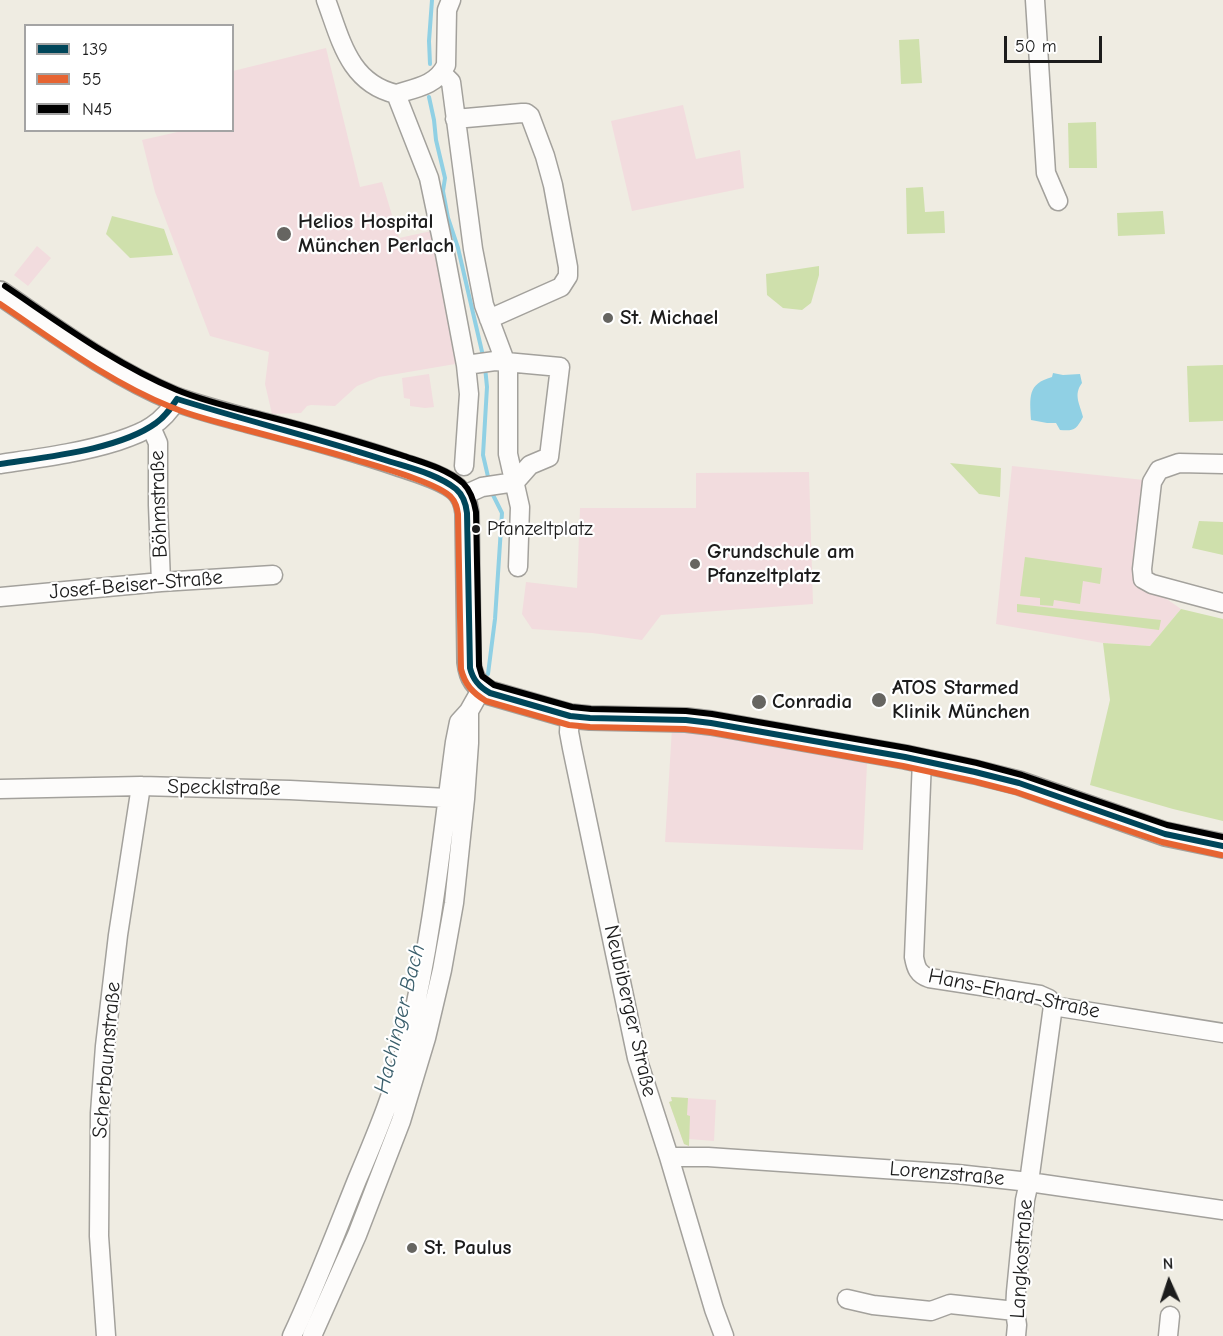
<!DOCTYPE html>
<html>
<head>
<meta charset="utf-8">
<style>
  body { margin:0 }
  #map { position:relative; width:1223px; height:1336px; overflow:hidden; background:#efece2; font-family:"Comic Neue",sans-serif }
  canvas { display:block }
  .legend { position:absolute; left:24px; top:24px; width:210px; height:108px; box-sizing:border-box; background:#fff; border:2px solid #a4a4a4; margin:0; padding:8px 10px; list-style:none; font-size:18px; color:#1c1c1c }
  .legend li { display:flex; align-items:center; gap:12px; height:30px }
  .legend b { width:30px; border:2px solid #a4a4a4 }
  .north { position:absolute; left:1139px; top:1252px; width:60px; height:60px; -webkit-text-stroke:4px #fff; paint-order:stroke; rotate:357deg; font-size:16px; font-weight:700; line-height:24px; text-align:center; color:#1c1c1c }
  .north::after { content:''; display:block; margin:auto; width:21px; height:27px; background:#1c1c1c; clip-path:polygon(50% 0,100% 100%,50% 72%,0 100%) }
  .scale { position:absolute; left:1004px; top:36px; width:98px; height:27px; box-sizing:border-box; border:3px solid #1c1c1c; border-top:0; padding-left:8px; font-size:18px; line-height:21px; white-space:nowrap; color:#1c1c1c; -webkit-text-stroke:4px #fff; paint-order:stroke }
</style>
</head>
<body>
<div id="map">
<canvas width="1223" height="1336"></canvas>
<ul class="legend">
<li><b style="height:8px;background:#00465a"></b>139</li>
<li><b style="height:8px;background:#e66432"></b>55</li>
<li><b style="height:8px;background:#000"></b>N45</li>
</ul>
<div class="north">N</div>
<div class="scale">50 m</div>
</div>
<script>
const context = document.querySelector('canvas').getContext('2d');
context.lineJoin = 'round';
function fillPath(path, color) {
  context.fillStyle = color;
  context.fill(path, 'evenodd');
}
function trace(path, color, width, dash) {
  context.strokeStyle = color;
  context.lineWidth = width;
  context.lineCap = dash ? 'butt' : 'round';
  context.setLineDash(dash || []);
  context.stroke(path);
}
function write(font, color, halo, rows, align = 'center') {
  context.font = font + ' "Comic Neue",sans-serif';
  context.lineWidth = 4.5;
  context.setLineDash([]);
  context.textBaseline = 'middle';
  context.strokeStyle = halo;
  context.fillStyle = color;
  for (const [text, x, y, turn = 0] of rows) {
    context.save();
    context.translate(x, y);
    context.rotate((+turn || 0) * Math.PI / 180);
    context.textAlign = isNaN(turn) ? turn : align;
    if (halo) context.strokeText(text, 0, 0);
    context.fillText(text, 0, 0);
    context.restore();
  }
}
fillPath(new Path2D(`
  M326,48L360,187L382,182L399,238L436,230L461,363L379,377L357,386L335,406L311,405L307,406L301,413L272,414L265,384L269,352L210,336L155,192L142,140L182,131L232,130L233,71Z
  M683,105L696,159L740,150L744,188L632,211L611,121Z
  M37,246L51,258L28,286L14,275Z
  M429,374L434,407L425,408L410,406V399L404,398L402,378Z
  M1012,466L1144,480L1134,576L1181,609L1150,646L1103,643L996,624Z
  M809,472L813,604L661,615L642,640L592,633L532,629L522,614L526,582L577,588L580,508H696V473Z
  M673,712L868,742L863,850L665,842Z
  M671,1097L716,1100L714,1141L689,1139V1146L684,1144L669,1102L672,1101Z`), '#f2dcde');
fillPath(new Path2D(`
  M919,39L922,83L901,84L899,40Z
  M1096,122L1097,168H1069L1068,123Z
  M923,187L925,212L944,211L945,233L907,234L906,188Z
  M1163,211L1165,234L1118,236L1117,213Z
  M112,216L164,229L173,255L130,258L106,234Z
  M819,266V275L811,303L802,310L783,308L767,295L766,274Z
  M1223,365V421L1189,422L1187,366Z
  M950,463L1001,468L1000,497L979,494Z
  M1199,521L1223,522V555L1192,548Z
  M1025,557L1102,568L1100,584L1083,581L1080,604L1054,600L1053,606L1040,605V598L1020,596Z
  M1017,604L1161,620L1159,630L1017,612Z
  M1181,609L1223,619V821L1173,809L1090,785L1110,700L1103,643L1150,646Z
  M671,1097L688,1098L687,1115L690,1116L689,1146L684,1144L669,1102L672,1101Z`), '#cfe0ac');
fillPath(new Path2D(`
  M1053,373L1063,375L1080,374L1082,383C1073,395 1080,404 1083,417C1076,430 1074,431 1060,430L1056,423H1047L1031,420C1030,397 1027,384 1052,377Z`), '#90d0e4');
trace(new Path2D(`
  M430,64L429,41L432,0
  M429,97L434,120L436,140L445,178L443,191L448,218L458,248L483,356
  M485,367L487,387L483,455L489,481
  M488,674L495,619L502,513L491,491
  M431,980L442,915L444,893
  M321,1294L350,1225L387,1131
  M310,1319L316,1304`), '#90d0e4', 4);
const minor = new Path2D(`
  M326,0C341,40 349,83 396,94
  M1035,0L1046,173L1058,201
  M442,73L451,82L473,249L484,305L508,369V454L520,507L518,567
  M396,94L429,178L445,254L466,365L469,394L464,466
  M396,94C416,88 437,85 446,65L447,10L451,0
  M455,119L522,113H526L530,116L545,156L553,185L568,267V276L561,287L489,319
  M151,427L158,443V505L161,582
  M0,464C40,458 80,453 118,441C130,437 142,433 152,426C163,419 170,411 177,399
  M1223,464L1179,463L1159,470L1152,482L1142,569L1143,579L1152,584L1223,603
  M462,496L482,487L515,482L530,465L549,457L560,367L495,361L466,365
  M0,597L161,582L273,575
  M570,716L569,732L572,748L637,1058L669,1157L714,1309L724,1336
  M922,760L914,957C916,968 918,974 929,978L1040,995L1049,999L1053,1006L1223,1033
  M0,789L141,786L290,790L447,798
  M669,1157H708L957,1174L1029,1182L1223,1210
  M847,1299L873,1305L931,1311L950,1304L1015,1311
  M106,1336L99,1236L100,1113L105,1046L118,935L141,786
  M292,1336C316,1285 336,1232 357,1180C377,1133 397,1085 409,1034C432,938 442,839 455,742L459,722L469,711L482,688
  M312,1336L357,1235L401,1121L426,1038L442,970L454,903L465,799L469,743V711
  M1016,1336L1017,1325L1015,1311L1016,1292L1025,1200L1029,1182L1053,1006
  M1168,1336L1170,1316`);
const major = new Path2D(`
  M0,293C56,331 112,373 175,399C199,408 224,414 249,421C299,434 349,447 398,464C415,470 442,477 456,489C463,495 466,504 467,513L469,662C471,679 476,685 490,693L570,716L590,718L686,720L711,723L905,757L975,772L1019,783L1165,834L1223,846`);
trace(minor, '#a3a19c', 21);
trace(major, '#a3a19c', 26);
trace(minor, '#fdfcfb', 18);
trace(major, '#fdfcfb', 22);
trace(new Path2D(`
  M177,399C247,421 318,438 388,461C410,468 437,474 456,489C463,495 466,504 467,513L470,668C473,680 479,687 490,693L570,716L590,718L686,720L711,723L905,757L975,772L1019,783L1165,834L1223,846
  M0,464C45,457 119,450 156,423C165,417 171,408 177,399`), '#00465a', 6);
trace(new Path2D(`
  M0,304C55,341 109,382 171,407C192,416 214,421 236,427C274,437 312,447 350,458C372,465 437,482 451,497C456,502 457,508 458,514L461,669C465,685 473,693 486,701L569,725L590,727L685,729L710,732L903,766L973,781L1016,792L1162,842L1221,855`), '#e66432', 6);
trace(new Path2D(`
  M5,286C60,323 115,364 177,390C206,402 238,409 269,417C313,428 357,441 401,455C421,462 446,468 463,483C471,491 474,501 476,512L479,666L482,676L494,685L572,707L591,709L686,711L712,714L907,748L977,763L1022,775L1167,825L1223,837`), '#000', 6);
for (const [x, y, r, color] of [
  [284,234,8,"#666561"],
  [608,318,6,"#666561"],
  [476,529,5,"#1c1c1c"],
  [695,564,6,"#666561"],
  [879,700,8,"#666561"],
  [759,702,8,"#666561"],
  [412,1248,6,"#666561"]
]) {
  const dot = new Path2D();
  dot.arc(x, y, r, 0, 2 * Math.PI);
  context.fillStyle = color;
  context.fill(dot);
  trace(dot, '#fff', 2);
}
write('20px', '#1c1c1c', '#fff', [
  ["Pfanzeltplatz",487,529]
], 'left');
write('bold 21px', '#1c1c1c', '#fff', [
  ["Helios Hospital",298,222],
  ["München Perlach",298,246],
  ["St. Michael",620,318],
  ["Grundschule am",707,552],
  ["Pfanzeltplatz",707,576],
  ["ATOS Starmed",892,688],
  ["Klinik München",892,712],
  ["Conradia",772,702],
  ["St. Paulus",424,1248]
], 'left');
write('21px', '#1c1c1c', '#fff', [
  ["Böhmstraße",159,504,-92],
  ["Josef-Beiser-Straße",136,585,-5],
  ["Specklstraße",224,788,1],
  ["Hans-Ehard-Straße",1014,994,12],
  ["Neubiberger Straße",630,1011,77],
  ["Scherbaumstraße",107,1060,-85],
  ["Lorenzstraße",947,1174,5],
  ["Langkostraße",1022,1259,-86]
]);
write('italic 22px', '#3a5f6c', '#fff', [
  ["Hachinger Bach",400,1019,-76]
]);
</script>
</body>
</html>
